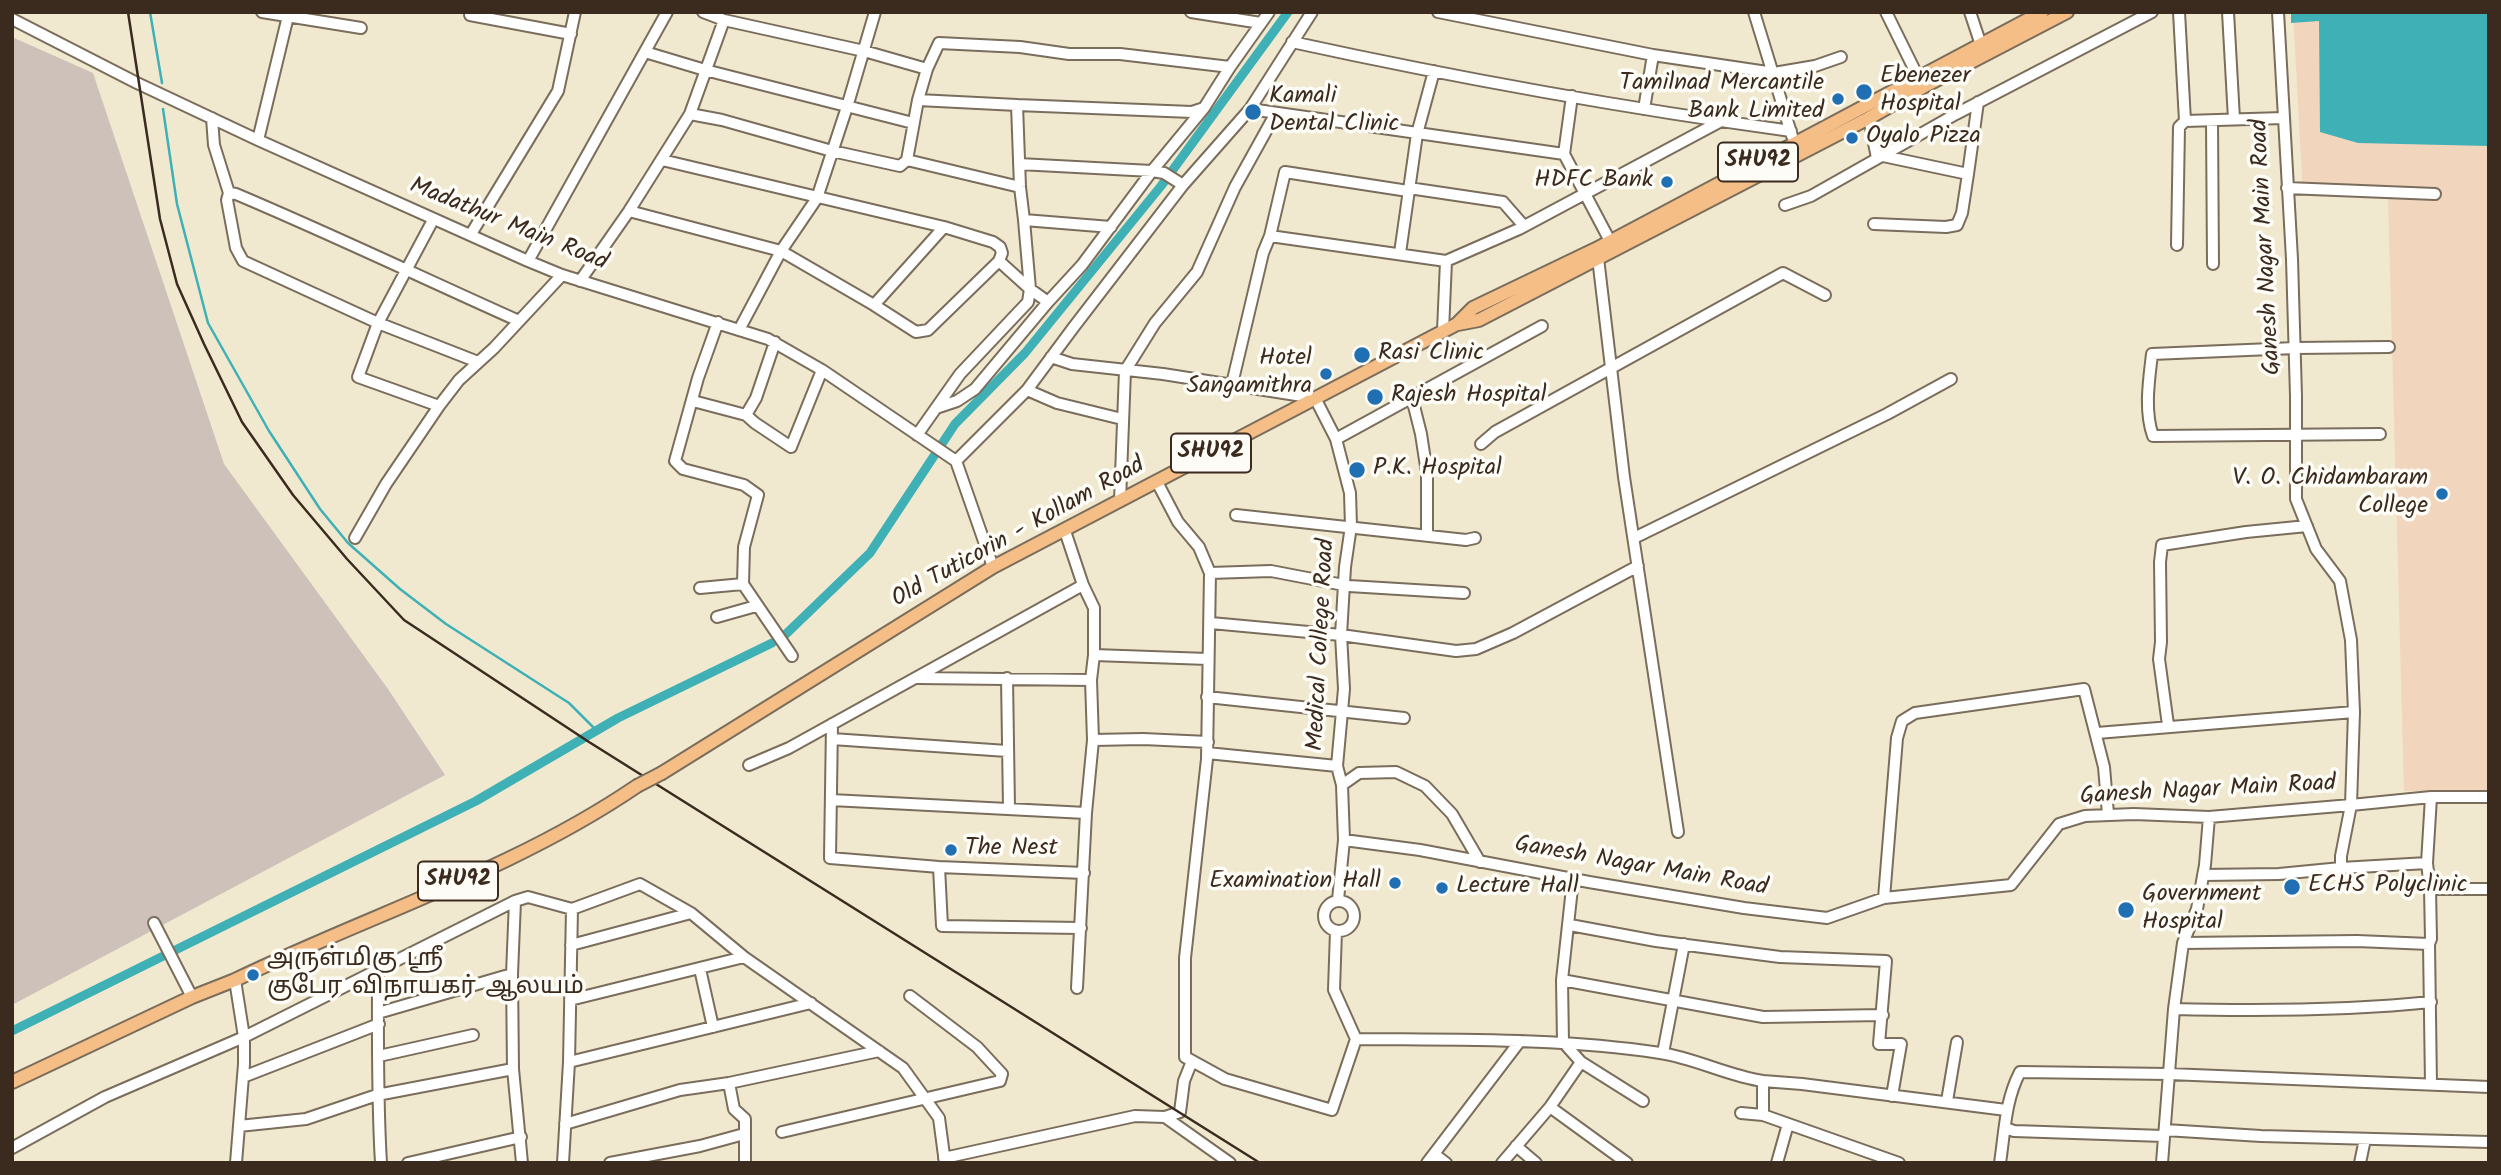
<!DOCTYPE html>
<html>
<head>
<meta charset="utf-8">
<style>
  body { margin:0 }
  #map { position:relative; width:2501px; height:1175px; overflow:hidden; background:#f0e9cf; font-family:Kalam,sans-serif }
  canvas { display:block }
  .frame { position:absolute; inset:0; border:14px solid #3b2a1e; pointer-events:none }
</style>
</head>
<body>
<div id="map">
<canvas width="2501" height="1175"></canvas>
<div class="frame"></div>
</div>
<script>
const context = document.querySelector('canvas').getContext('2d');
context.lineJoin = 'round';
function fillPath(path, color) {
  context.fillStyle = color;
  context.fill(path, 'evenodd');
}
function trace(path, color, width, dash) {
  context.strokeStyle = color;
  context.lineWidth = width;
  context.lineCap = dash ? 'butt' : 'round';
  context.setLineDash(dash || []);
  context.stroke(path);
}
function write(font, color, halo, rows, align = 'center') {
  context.font = font + ' Kalam,"Noto Sans Tamil",sans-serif';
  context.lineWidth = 7;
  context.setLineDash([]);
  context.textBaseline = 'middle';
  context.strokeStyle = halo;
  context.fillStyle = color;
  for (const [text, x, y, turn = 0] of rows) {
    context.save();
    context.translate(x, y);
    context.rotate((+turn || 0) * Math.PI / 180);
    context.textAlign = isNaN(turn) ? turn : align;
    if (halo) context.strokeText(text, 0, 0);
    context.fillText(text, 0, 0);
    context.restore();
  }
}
fillPath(new Path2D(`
  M2293,12H2489V791H2404L2388,198L2303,196Z`), '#f1d5bd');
fillPath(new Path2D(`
  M12,37L93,73L224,464L388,689L445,775L12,1005Z`), '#cec1ba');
fillPath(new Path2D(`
  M2291,12H2489V146L2358,143L2320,132L2319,21L2291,23Z`), '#3eb0b6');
trace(new Path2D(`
  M150,12L162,83
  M163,109L177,204L208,323L269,431L320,509L348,543L400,589L446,624L569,703L597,731`), '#3eb0b6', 2.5);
trace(new Path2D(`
  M786,634L870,553L955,424L1025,353L1161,186L1288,12
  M12,1031L476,801L618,718L772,643`), '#3eb0b6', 9);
const minor = new Path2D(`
  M262,12L361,28
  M703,12L724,20L864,51L927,69L918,100
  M1191,12L1261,23
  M1438,12L1653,55L1774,73L1815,66L1841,57
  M1754,12L1792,136
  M1886,12L1922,85
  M1970,12L1981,45
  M2228,12L2234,119
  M470,15L571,34
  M12,19L137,83L258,140L528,261L562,275L768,339L822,370L956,461L993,567
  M1292,42C1457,78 1624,108 1791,131
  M645,52L705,70L913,123
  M927,69L939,43L1020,47L1069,54H1120L1230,67
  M1572,96L1564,154L1610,241
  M1017,105L1192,112L1204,108
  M1250,109L1564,154
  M1644,109L1653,55
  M690,114L722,120L832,151L900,166L907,160L918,100L1017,105L1020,187L1024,220L1111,227
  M212,118L214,145L229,193L227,200L236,248L243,261L378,323L478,362
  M1869,118L1877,158
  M2185,121L2283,118
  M2212,121L2213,264
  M258,140L289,12
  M907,160L1020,187
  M1019,164L1152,171L1164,173L1183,185
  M1968,174L1978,102
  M1409,188L1503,202L1524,226
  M2287,188L2435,194
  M229,193L236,194C331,234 425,279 519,321
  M1785,205L1811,196L1956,114L2152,12
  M629,211L781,251L874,305L916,332L928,330L999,261L1002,253L1000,247L993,242L944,227L662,160
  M433,220L378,323L358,377L439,406
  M1874,224L1946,227L1957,225L1962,213L1968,174L1883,156
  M471,234L558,91L575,12
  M1270,236L1446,261L1519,229L1721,121
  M2177,245L2179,127L2185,121L2179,12
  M1400,253L1417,134L1434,71
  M1598,258L1624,477L1678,832
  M528,261L667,12
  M999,261L1030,289L1048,302
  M580,281L629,211L690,114L724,20
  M874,305L944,227
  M718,322L698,378L675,461L683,469L744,485L758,495L744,547L743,584L792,656
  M739,330L781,251L817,198L847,107L875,12
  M1443,331L1446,261
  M1051,357L1072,364L1163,374L1315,398L1336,439L1350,493L1351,526L1345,567L1341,635L1344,689L1337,766L1342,785L1344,840L1338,900
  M1232,384L1263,253L1270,236L1285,172L1408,191
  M1027,390L1057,403L1122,419
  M1412,398L1421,434L1427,473V535
  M693,401L746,415L756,398L775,342
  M936,408L957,401L975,389L1048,302L1082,265L1152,171L1204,108L1230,67L1269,12
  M746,415L755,423L791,447L822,370
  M2380,434L2153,436C2144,411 2149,380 2152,354L2295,348L2389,347
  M917,435L960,374L1028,302L1030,289L1024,220
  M1336,439L1542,326
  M1481,444L1495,432L1783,273L1825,295
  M956,461L1027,390L1073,328L1183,185L1250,109L1312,12
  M1157,482L1178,522L1199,547L1210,573L1207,759L1185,958V1057L1225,1079L1332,1110L1356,1039C1457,1040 1560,1038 1660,1053C1695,1058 1728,1076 1763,1081V1115L1899,1163
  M1120,501L1125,371L1155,323L1197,272L1235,187L1276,113
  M1236,515L1466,540L1475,538
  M355,538L386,484L439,406L459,380L494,348L562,275
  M1634,538L1887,414L1951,379
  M1210,573L1271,571L1349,586L1464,593
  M700,588L743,584
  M717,617L756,606
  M1211,623L1341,635L1456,651L1476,649L1513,633L1638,566
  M1094,655L1208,659
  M919,678L1091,680
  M1007,678L1009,808
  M1207,697L1404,718
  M832,724L830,858L939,867L1084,873
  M2168,725L2159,659L2161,642L2160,562L2162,545L2246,532L2307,526
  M2097,733L2354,712
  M832,739L1007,751
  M1093,740L1143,739L1208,742
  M1207,753L1337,766
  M749,765L789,748L1083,585L1065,531
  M1342,785L1359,773L1396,772L1425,786L1452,814L1480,862
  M831,800L1086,813
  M1344,840L1420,850L1589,882L1744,908L1827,918L1884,898L2011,885L2059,824L2085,816L2134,814L2209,817L2351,805L2354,712L2351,640L2340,581L2316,549L2296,499V396L2292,259L2278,12
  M2427,863L2431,797
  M939,867L942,926L1081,928
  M2341,868L2427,863L2430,889H2489
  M2203,875L2279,874L2341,868V856L2351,805L2431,797H2489
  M2430,889L2431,939L2429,944L2431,1085
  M1884,898L1897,738L1902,721L1915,713L2084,689L2104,767L2108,814
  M1324 916a15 15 0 1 1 30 0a15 15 0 1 1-30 0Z
  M515,901L512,974L513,1069L522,1163
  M154,923L192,997
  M1570,925L1656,941L1780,957L1886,961L1879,1044H1901L1892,1096
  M1336,931L1334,990L1356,1039
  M2183,943L2357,941L2429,944
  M571,945L691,913
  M700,969L713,1027
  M378,970C378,1034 377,1098 381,1163
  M235,980L244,1037V1064L236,1163
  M1562,980L1763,1017L1883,1015
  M1077,988L1086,813L1093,740L1091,680L1094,655V608L1083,585
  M570,1000L744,957
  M2174,1009C2259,1011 2346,1011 2431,1002
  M378,1013L512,974
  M1663,1053L1684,944
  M379,1056L473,1035
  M569,1062L811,1003
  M1581,1062L1643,1101
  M243,1077L379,1024
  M1763,1081L1802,1084L2006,1110
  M729,1083L734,1109L745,1119V1163
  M1947,1101L1957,1042
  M1550,1107L1627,1163
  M1741,1113L1763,1115
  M1165,1117L1230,1163
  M565,1124L680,1090L729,1083L879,1051
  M239,1126L306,1119L377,1095L513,1069
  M2005,1128L2014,1131L2164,1136
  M2165,1130L2261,1136L2489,1142
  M782,1132L1000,1081L1002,1074L977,1047L910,996
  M1516,1146L1536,1163
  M12,1148L105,1097L244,1037L515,901L528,897L572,909L640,884L691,913L744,957L903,1068L939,1118L945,1163
  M1434,1154L1446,1163
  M944,1158L1135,1116L1165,1117L1180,1112L1184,1081L1192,1061
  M408,1163L521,1137
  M563,1163L569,1062L572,909
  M610,1163L700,1146L744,1134
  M1427,1163L1520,1041
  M1502,1163L1550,1107L1581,1062L1563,1042L1562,980L1573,879
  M1777,1163L1788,1124
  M2000,1163C2005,1130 2005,1101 2020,1072L2169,1074L2489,1087
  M2162,1163L2174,1009L2183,943L2197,909L2205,865L2209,817
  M2360,1163L2365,1139`);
const major = new Path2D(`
  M1458,324L1479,320L1869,118L1923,87L2067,12
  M662,773L993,567L1457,324L1473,308L1596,249L2042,12
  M12,1082L192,997L235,980C369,915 514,870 637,786`);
trace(minor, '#7a6d5c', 14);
trace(major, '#7a6d5c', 16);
trace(minor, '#fff', 10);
trace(major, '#f6be87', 12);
trace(new Path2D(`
  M128,12L160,219L177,284L204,344L242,422L293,495L347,559L404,620L589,742L1260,1163`), '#3b2a1e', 2.5);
const majorBridge = new Path2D(`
  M637,786L662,773`);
trace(majorBridge, '#7a6d5c', 16, []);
trace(majorBridge, '#f6be87', 12);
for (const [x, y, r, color] of [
  [1864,92,9,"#1f6fb2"],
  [1838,99,7,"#1f6fb2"],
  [1253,112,9,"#1f6fb2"],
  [1852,138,7,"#1f6fb2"],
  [1667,182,7,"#1f6fb2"],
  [1362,355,9,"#1f6fb2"],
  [1326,374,7,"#1f6fb2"],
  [1375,397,9,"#1f6fb2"],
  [1357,470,9,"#1f6fb2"],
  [2442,494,7,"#1f6fb2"],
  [951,850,7,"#1f6fb2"],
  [1395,883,7,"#1f6fb2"],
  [2292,887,9,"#1f6fb2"],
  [1442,888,7,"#1f6fb2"],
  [2126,910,9,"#1f6fb2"],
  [253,975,7,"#1f6fb2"]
]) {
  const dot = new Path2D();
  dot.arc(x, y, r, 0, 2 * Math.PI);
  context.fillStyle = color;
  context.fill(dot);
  trace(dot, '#fdfcf7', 2.5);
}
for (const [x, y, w] of [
  [1758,162,80],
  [1211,453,80],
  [458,881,80]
]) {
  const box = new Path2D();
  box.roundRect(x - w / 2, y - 19.5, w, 39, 5);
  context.fillStyle = '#fdfcf7';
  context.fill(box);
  trace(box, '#3b2a1e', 2);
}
write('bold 23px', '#3b2a1e', null, [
  ["SHU92",1758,162],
  ["SHU92",1211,453],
  ["SHU92",458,881]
]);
write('24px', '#3b2a1e', '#fdfcf7', [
  ["Ebenezer",1880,78],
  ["Hospital",1880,106],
  ["Tamilnad Mercantile",1824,85,"right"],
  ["Bank Limited",1824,113,"right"],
  ["Kamali",1269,98],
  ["Dental Clinic",1269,126],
  ["Oyalo Pizza",1866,138],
  ["HDFC Bank",1653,182,"right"],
  ["Rasi Clinic",1378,355],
  ["Hotel",1312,360,"right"],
  ["Sangamithra",1312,388,"right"],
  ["Rajesh Hospital",1391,397],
  ["P.K. Hospital",1373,470],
  ["V. O. Chidambaram",2428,480,"right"],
  ["College",2428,508,"right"],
  ["The Nest",965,850],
  ["Examination Hall",1381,883,"right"],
  ["ECHS Polyclinic",2308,887],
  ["Lecture Hall",1456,888],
  ["Government",2142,896],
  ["Hospital",2142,924],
  ["அருள்மிகு ஶ்ரீ",267,961],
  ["குபேர விநாயகர் ஆலயம்",267,989]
], 'left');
write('24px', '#3b2a1e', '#fdfcf7', [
  ["Madathur Main Road",508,226,22],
  ["Ganesh Nagar Main Road",2268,247,-93],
  ["Old Tuticorin - Kollam Road",1019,534,-29],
  ["Medical College Road",1323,645,-87],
  ["Ganesh Nagar Main Road",2208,792,-3],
  ["Ganesh Nagar Main Road",1641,868,10]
]);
</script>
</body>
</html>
